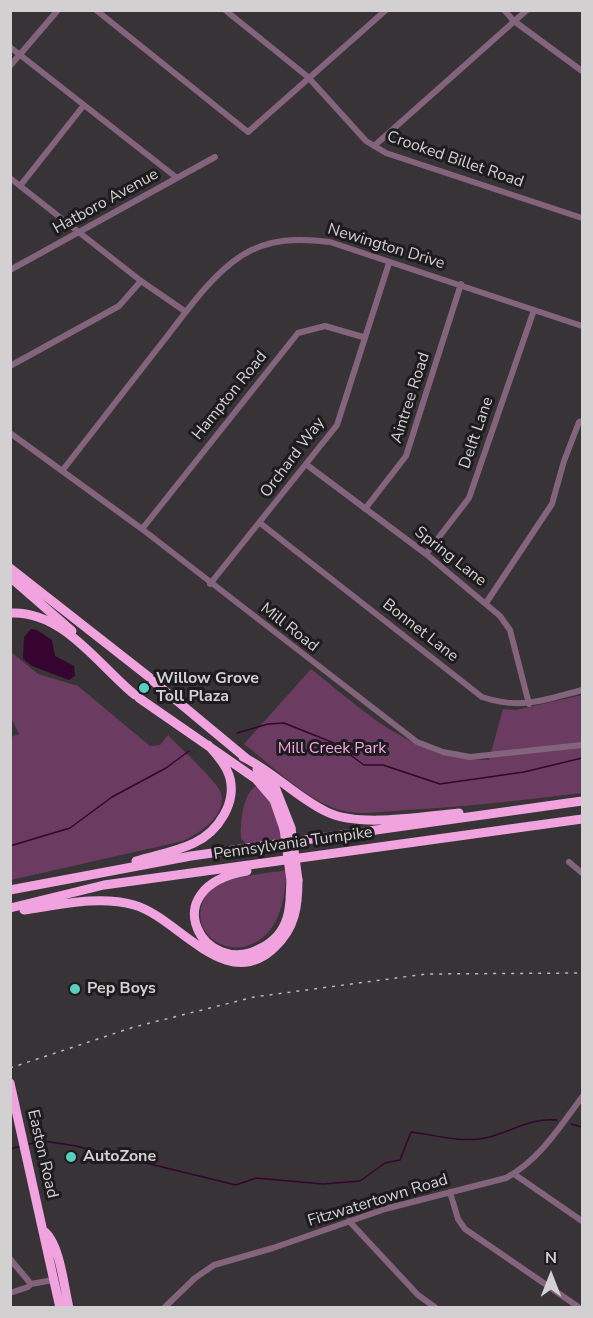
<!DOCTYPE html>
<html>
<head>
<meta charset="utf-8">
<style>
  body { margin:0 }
  #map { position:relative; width:593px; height:1318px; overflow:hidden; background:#373336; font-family:"Nunito Sans",sans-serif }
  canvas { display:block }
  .frame { position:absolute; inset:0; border:12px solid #d3d0d2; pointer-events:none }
  .north { position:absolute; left:521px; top:1246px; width:60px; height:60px; -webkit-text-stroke:4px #1d1b1d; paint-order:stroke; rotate:0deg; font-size:16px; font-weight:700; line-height:24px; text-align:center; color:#d3d0d2 }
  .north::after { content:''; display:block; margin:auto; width:21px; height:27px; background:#d3d0d2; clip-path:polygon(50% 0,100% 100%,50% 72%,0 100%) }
</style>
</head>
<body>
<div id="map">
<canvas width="593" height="1318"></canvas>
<div class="frame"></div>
<div class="north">N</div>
</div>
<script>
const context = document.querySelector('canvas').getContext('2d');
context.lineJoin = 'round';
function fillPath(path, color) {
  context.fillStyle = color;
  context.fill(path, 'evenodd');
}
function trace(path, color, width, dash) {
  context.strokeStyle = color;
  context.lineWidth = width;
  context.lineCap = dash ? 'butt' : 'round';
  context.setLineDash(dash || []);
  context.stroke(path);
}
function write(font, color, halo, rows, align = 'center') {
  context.font = font + ' "Nunito Sans",sans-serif';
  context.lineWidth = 6;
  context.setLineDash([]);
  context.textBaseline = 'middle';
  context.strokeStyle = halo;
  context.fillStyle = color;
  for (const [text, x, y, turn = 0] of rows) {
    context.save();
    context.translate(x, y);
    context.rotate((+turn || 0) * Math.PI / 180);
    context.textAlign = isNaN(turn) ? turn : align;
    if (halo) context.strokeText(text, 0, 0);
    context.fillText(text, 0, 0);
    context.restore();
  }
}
fillPath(new Path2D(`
  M11,652L38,674L78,686L150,746L160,745L168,735C178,746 218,782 221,793C227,816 200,833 183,841L11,880V737L19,734L11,718Z
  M311,669C368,714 412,759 489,760L503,709L516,710L582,695V793C523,800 465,807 405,810C381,812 351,817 329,806C298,792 271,765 244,744Z
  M257,786L269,798L284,840L246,844L241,838C240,824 243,791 257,786Z
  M286,870C286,981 186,954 202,904C204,896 211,888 219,884C239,875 265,874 286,870Z`), '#6c3b62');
fillPath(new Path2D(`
  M31,629L37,630L52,640L55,656L74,666L75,676L69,680L32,666L23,659L24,637Z`), '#36042e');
trace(new Path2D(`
  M237,733L268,724L284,723L334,743L364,765H383L440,784L524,772L582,758
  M10,846L70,828L112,797L166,768L189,751
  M571,1124L582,1127
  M29,1144L44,1141L76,1146L236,1185L256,1178L323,1184L360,1181L385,1163L400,1160L411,1132C435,1135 462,1143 485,1138C510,1133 531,1117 557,1120
  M10,1149L21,1146`), '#36042e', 1.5);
trace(new Path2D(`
  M96,10L248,132L386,10
  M225,10L308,77L366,141L386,153L582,218
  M504,10L514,21L582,71
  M10,47L177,178
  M10,66L58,10
  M374,146L527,10
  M10,178L141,281L186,312
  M20,186L84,105
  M10,270L215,157
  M10,366L119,306L141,281
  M10,433L142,529L417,742L443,752L470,757L582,745
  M307,465L426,554L500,616L510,630L529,704
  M62,471C95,429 128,386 161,344C185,314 209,277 241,256C269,238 299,238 330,242L582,326
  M365,509L406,456L461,284
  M260,523L482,697C521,710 544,700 582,690
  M142,529L298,333L325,326L363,337
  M426,554L469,498L534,310
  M210,584L337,425L389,263
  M486,603L552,504L564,461L579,422L582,421
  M569,862L582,873
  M514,1174L582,1221
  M450,1192L458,1219L465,1229L580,1308
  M349,1221L418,1295L436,1308
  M10,1259L31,1284
  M10,1293L28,1287L31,1284L53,1280
  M164,1308L195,1278L214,1265L273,1248L385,1209L506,1178C539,1160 560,1127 582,1097`), '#84647c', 6);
trace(new Path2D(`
  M10,568L149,677
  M10,577L72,631
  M10,613C63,610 98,665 135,695
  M153,681L247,759
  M139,698L256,779L274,800L284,829
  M243,757C274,772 297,798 327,812C360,828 423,816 459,813
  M257,769L275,787L291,828
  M136,861C155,855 176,852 194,843C218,832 238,802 229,775C225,763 216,754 208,745
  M247,871C152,887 204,980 261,948C273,942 283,931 287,918C291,906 290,893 291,881
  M10,890L191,856L582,801
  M10,908L104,885L582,819
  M24,910C59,905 99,895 134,905C178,917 226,995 275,947C295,928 298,907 298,880
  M10,1083L60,1308
  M45,1232C60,1245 64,1287 69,1308`), '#f1a3df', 9);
trace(new Path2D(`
  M10,1068L134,1027L254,997L426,974L582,973`), '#bcb8bb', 1.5, [3, 6]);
trace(new Path2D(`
  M291,828L298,880
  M284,829L291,881`), '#f1a3df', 9);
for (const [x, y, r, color] of [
  [144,688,6,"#58cec1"],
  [75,989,6,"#58cec1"],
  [71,1157,6,"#58cec1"]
]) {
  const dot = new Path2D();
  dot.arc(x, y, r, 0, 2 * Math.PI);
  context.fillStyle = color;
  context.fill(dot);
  trace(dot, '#1d1b1d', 2);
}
write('16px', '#d3d0d2', '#1d1b1d', [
  ["Crooked Billet Road",455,160,19],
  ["Hatboro Avenue",106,202,-29],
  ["Newington Drive",386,247,17],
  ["Hampton Road",230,396,-51],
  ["Aintree Road",411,398,-72],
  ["Delft Lane",477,433,-71],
  ["Orchard Way",293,458,-53],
  ["Spring Lane",450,557,38],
  ["Mill Road",289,628,38],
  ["Bonnet Lane",420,631,38],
  ["Pennsylvania Turnpike",293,844,-8],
  ["Easton Road",42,1154,77],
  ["Fitzwatertown Road",378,1201,-17]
]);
write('bold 16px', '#d3d0d2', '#1d1b1d', [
  ["Willow Grove",156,679],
  ["Toll Plaza",156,697],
  ["Pep Boys",87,989],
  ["AutoZone",83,1157]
], 'left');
write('16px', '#f5a7e3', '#1d1b1d', [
  ["Mill Creek Park",332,749]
]);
</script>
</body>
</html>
